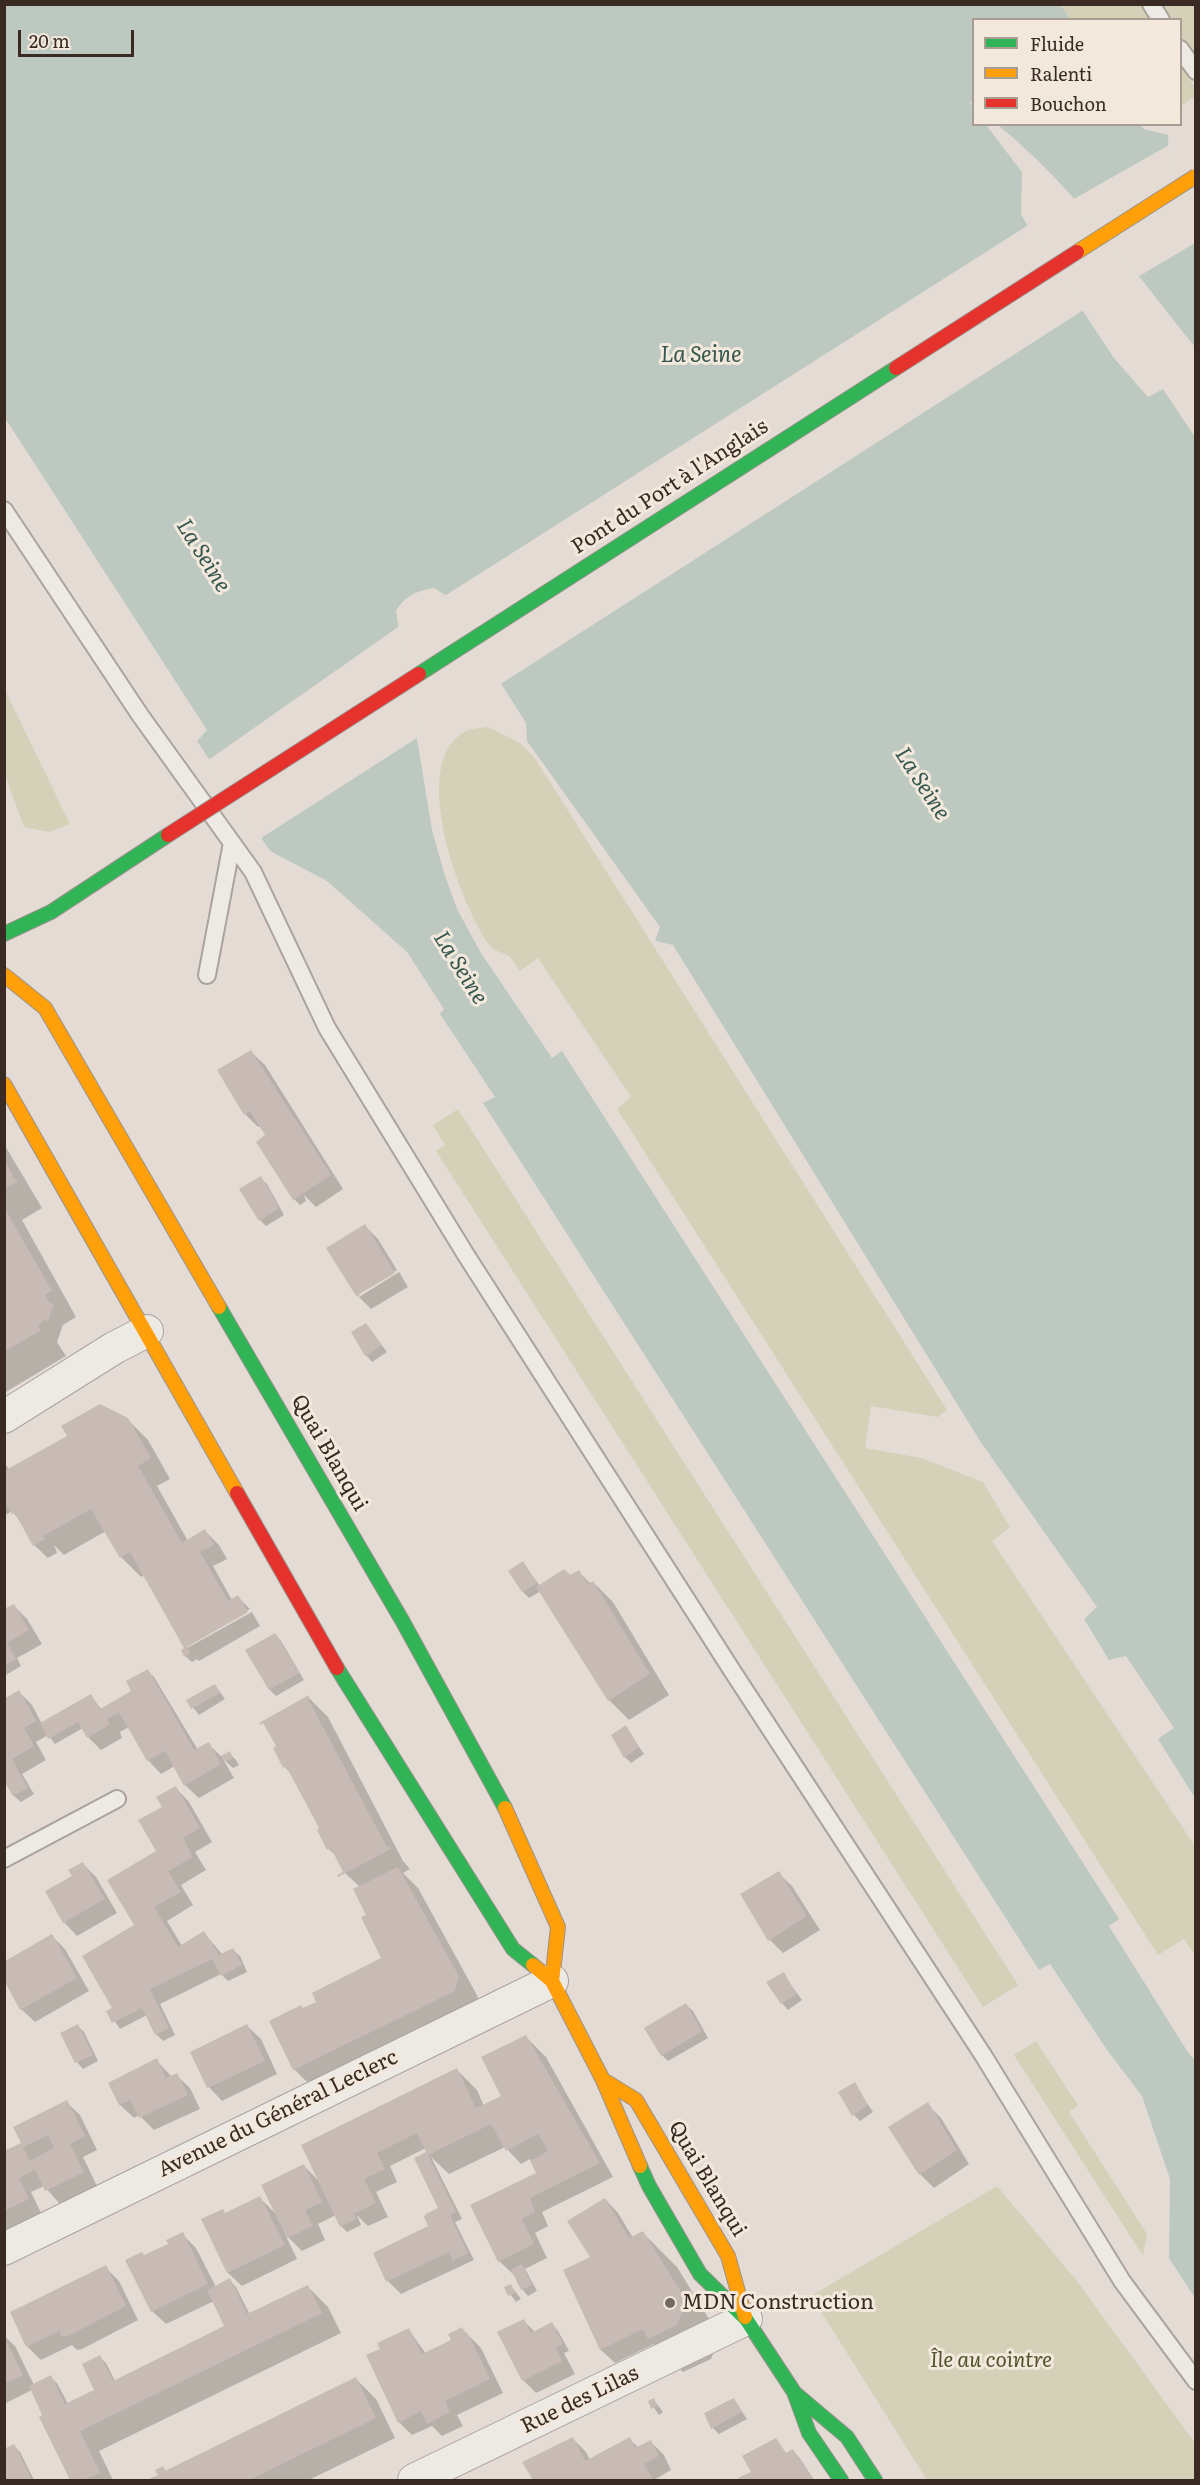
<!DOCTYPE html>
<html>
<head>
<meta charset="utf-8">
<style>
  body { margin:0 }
  #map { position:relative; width:1200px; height:2485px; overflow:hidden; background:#e4dcd4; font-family:Literata,serif }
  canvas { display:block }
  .frame { position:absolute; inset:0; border:6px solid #392a24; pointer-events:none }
  .legend { position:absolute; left:972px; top:18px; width:210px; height:108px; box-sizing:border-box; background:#f3e8dc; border:2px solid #a99c92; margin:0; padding:8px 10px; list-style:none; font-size:18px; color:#392a24 }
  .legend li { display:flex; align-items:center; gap:12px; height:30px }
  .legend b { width:30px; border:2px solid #a99c92 }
  .scale { position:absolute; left:18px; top:30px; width:116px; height:27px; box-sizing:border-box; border:3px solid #392a24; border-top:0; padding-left:8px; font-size:18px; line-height:21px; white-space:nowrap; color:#392a24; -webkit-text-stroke:4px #f3e8dc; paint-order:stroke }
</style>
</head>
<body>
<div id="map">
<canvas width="1200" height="2485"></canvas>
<div class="frame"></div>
<ul class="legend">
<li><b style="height:8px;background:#30b455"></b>Fluide</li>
<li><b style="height:8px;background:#ff9f0a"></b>Ralenti</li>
<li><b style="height:8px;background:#e5322d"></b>Bouchon</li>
</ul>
<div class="scale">20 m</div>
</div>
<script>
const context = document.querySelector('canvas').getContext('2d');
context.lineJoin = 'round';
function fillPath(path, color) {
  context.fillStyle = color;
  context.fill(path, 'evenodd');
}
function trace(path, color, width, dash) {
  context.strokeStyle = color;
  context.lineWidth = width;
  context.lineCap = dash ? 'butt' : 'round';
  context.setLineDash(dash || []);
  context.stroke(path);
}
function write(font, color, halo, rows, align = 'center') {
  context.font = font + ' Literata,serif';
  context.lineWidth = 6;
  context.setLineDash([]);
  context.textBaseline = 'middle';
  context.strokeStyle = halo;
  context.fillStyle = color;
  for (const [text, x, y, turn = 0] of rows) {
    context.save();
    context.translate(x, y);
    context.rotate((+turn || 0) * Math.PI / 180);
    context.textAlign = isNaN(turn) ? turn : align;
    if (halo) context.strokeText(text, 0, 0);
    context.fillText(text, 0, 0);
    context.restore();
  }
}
fillPath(new Path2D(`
  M1061,5H1142L1152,19H1070Z
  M1151,5H1195V71L1181,49L1180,20L1161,19Z
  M1181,64L1195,88V96L1181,106Z
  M5,690L70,824L49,832L24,827L5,775Z
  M488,727L520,743L536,760L947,1410L938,1417L871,1406L865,1448L921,1458L983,1482L1010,1527L992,1541L1195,1846V1956L1184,1939L1158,1955L617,1109L631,1097L538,958L520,971C517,967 513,960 509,956C503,952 494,952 489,945C461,905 406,762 466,731C472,728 482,728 488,727Z
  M458,1109L1018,1985L983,2007L436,1151L445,1145L433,1125Z
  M1036,2041L1078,2105L1069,2112L1147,2234L1143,2256L1014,2055Z
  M997,2186L1077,2281L1195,2443V2480H927L811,2296Z`), '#d5d0b8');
fillPath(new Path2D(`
  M1060,4L1070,19L974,20L973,104L969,101L973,107L974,124L986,125L1022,172L1021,214L1032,234L1114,358L1148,397L1163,389L1195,437V1798L1158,1739L1174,1728L1126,1656L1109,1660L1084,1619L1097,1607L980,1441L673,945L655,941L660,927L527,741L526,723L445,595L434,588C416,591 405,596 396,611L432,830L445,876L457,909L481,953L552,1058L562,1051L1119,1919L1109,1926L1189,2054L1195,2060V2298L1169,2258L1170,2179L1142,2096L1107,2050L1050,1964L1039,1970L483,1103L495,1097L440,1014L444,1009L407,952L327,881L270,851L197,741L207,730L5,418V5Z
  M998,125H1140L1144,129L1168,135L1169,166L1195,206V347C1133,270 1075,188 998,125Z`), '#bdc9c0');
fillPath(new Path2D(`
  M1171,144L1172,165L1196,201L1195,243L1136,278L1072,200Z
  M1030,224L1085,309L499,685L443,597Z
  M401,625L420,736L258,840L207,761Z`), '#e4dcd4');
fillPath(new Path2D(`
  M251,1052L265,1065L343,1189L316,1207L304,1195L306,1201L300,1205L294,1199L267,1135L261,1126L258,1127L245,1114Z
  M4,1144L42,1208L22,1220L76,1317L63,1325L57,1342L66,1356L4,1393Z
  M260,1178L267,1184L284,1215L266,1226L260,1220Z
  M365,1226L378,1239L397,1270L359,1293V1297L399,1272L408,1287L371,1309L357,1295L328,1249Z
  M366,1325L387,1352L372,1362L366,1355Z
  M127,1419L148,1440L170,1479L157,1486L188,1541L205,1531L219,1545L227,1559L213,1566L232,1600L238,1597L250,1609L187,1645V1648L252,1612L260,1626L199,1661L197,1659L192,1662L185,1656L186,1649L144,1575L141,1577L121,1557L106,1531L64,1555L54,1545L57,1553L48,1558L34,1545L21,1522L12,1511L4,1516V1463L10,1470Z
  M523,1563L540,1586L579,1572L591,1584L593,1582L613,1602L669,1695L629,1720L609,1700L541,1591L529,1598L523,1592Z
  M14,1606L27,1619L42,1644L17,1658L21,1666L4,1676V1611Z
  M275,1634L281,1641L304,1680L276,1696L270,1690L247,1650Z
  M148,1671L154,1677L198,1750L208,1744L222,1757L229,1753L236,1760L239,1765L233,1768L223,1759L234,1778L199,1798L185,1785L175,1766L161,1774L148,1760L129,1727L120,1732L122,1738L101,1750L88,1737L83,1728L55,1744L48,1735L36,1742L46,1760L22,1774L34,1794L21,1802L14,1796L4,1778L19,1692L32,1705L42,1724L91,1696L102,1710L130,1693Z
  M215,1685L225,1699L199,1715L188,1701Z
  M308,1697L328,1717L403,1861L410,1869L403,1873L418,1888L478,1997L474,2010L314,2089L294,2069L303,2010L318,2002L383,1958L360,1887L345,1873L337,1857L329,1849L321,1828L292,1775L285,1767L275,1749Z
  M625,1727L644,1754L631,1763L625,1757Z
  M176,1788L189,1802L212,1842L195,1852L206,1870L181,1885L193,1905L167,1921L182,1946L204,1933L223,1955L233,1950L240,1956L247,1972L228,1981L221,1974L160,2004L175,2035L163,2041L156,2034L147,2015L120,2029L108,2011L115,2008L158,1851L164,1808Z
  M83,1864L96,1877L117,1913L77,1936L64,1922L74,1876Z
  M778,1873L792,1886L820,1930L783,1953L770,1940Z
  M52,1936L65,1949L89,1991L35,2022L21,2009L4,1979V1963Z
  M783,1974L802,2000L788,2010L782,2003Z
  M686,2005L693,2011L708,2038L668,2061L662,2055Z
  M78,2026L84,2032L98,2061L83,2069L77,2062Z
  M247,2026L261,2039L277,2074L222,2101L209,2087L192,2053Z
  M526,2037L546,2057L613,2177L542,2212L548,2226L535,2233L547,2258L525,2269L537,2291L528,2296L522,2289L515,2273L513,2274L499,2261L538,2174L530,2159L521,2164L505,2147L449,2174L431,2157L462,2219L455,2222L474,2260L401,2294L388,2281L431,2226L440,2209L416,2159L428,2153L426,2148L390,2166L397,2182L376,2192L388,2217L368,2226L357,2215L361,2225L347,2232L341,2226L336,2215L318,2224L325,2240L302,2251L285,2234L297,2259L242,2286L228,2273L203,2220L226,2214L260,2198L277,2215L304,2166L319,2181L457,2070L477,2090L484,2106L503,2097Z
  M156,2060L172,2077L176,2075L190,2088L200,2109L154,2130L139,2115L134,2118L120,2105L110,2083Z
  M854,2084L873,2112L860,2121L854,2115Z
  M66,2102L80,2115L97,2150L83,2157L97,2186L60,2204L44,2186L31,2192L41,2213L4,2231V2153L23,2144Z
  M927,2104L941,2118L969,2164L934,2188L920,2174L890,2128Z
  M605,2199L618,2213L633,2238L643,2233L677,2267L722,2340L717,2344L711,2359L683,2372L654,2344L615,2363L601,2350L565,2271L592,2258Z
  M182,2234L196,2248L216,2287L229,2280L236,2287L250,2315L308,2287L328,2307L341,2333L99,2451L113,2480H72L41,2417L44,2416L32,2390L4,2404V2336L15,2346L34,2385L50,2377L57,2383L68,2404L97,2390L100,2357L106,2363L115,2381L227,2327L214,2301L166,2324L152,2311L145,2257L170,2245Z
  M105,2267L119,2281L138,2320L82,2349L77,2350L72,2345L41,2360L27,2346Z
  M511,2286L521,2299L516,2302L506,2288Z
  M524,2321L535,2332L552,2324L558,2331L569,2351L564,2353L575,2374L536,2393L523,2380Z
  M462,2329L481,2348L503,2393L457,2415L463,2426L442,2436L432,2426L412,2435L399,2422L382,2349L409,2330L426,2354L453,2341Z
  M356,2379L376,2399L395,2438L309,2480H149L160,2475L163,2468L167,2472Z
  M734,2399L747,2419L719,2434L713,2428Z
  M654,2400L663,2412L659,2415L650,2402Z
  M573,2439L586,2452L590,2460L629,2439L639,2448L651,2442L664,2455L671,2470L654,2480H533L524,2463Z
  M775,2440L787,2454L793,2451L799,2457L814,2480H742L741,2479L753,2472Z
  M14,2446L20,2452L34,2480H4V2451Z`), '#0003');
fillPath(new Path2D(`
  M251,1050L331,1175L293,1200L256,1142L265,1135L250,1111L244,1115L217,1070Z
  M4,1160L17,1182L4,1189Z
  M261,1176L279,1208L259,1221L239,1189Z
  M4,1207L52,1291L45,1295L50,1303L54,1304L48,1321L45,1320L38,1325L41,1330L4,1352Z
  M365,1224L395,1273L356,1296L326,1248Z
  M366,1323L382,1345L365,1356L351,1332Z
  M100,1404L128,1418L151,1458L138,1466L182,1543L205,1529L214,1545L200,1552L228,1601L238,1595L248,1612L187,1647L190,1653L184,1657L181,1650L184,1648L130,1552L120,1558L91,1509L43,1536L45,1539L33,1546L15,1513L12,1514L4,1501V1468L6,1470L67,1436L61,1426Z
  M523,1561L537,1583L522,1592L508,1571Z
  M564,1569L570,1575L579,1570L588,1584L593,1581L650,1674L608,1701L536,1587Z
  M14,1604L29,1630L7,1643L16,1659L4,1666V1609Z
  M275,1633L299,1673L269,1690L245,1650Z
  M148,1669L194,1750L209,1742L221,1764L184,1786L165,1751L147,1761L119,1712L107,1719L110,1724L87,1738L78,1722L48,1739L40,1723L91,1694L100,1709L131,1691L126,1681Z
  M215,1684L220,1693L191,1709L186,1700Z
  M19,1690L36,1721L24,1728L34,1746L12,1759L28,1788L13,1796L4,1781V1699Z
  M309,1695L308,1699L387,1847L390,1846L391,1849L338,1877L337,1875L343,1872L331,1848L327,1850L317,1830L319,1828L286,1766L283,1768L273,1748L276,1746L263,1723L260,1725L259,1723Z
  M626,1725L639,1747L624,1758L611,1735Z
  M230,1751L233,1758L225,1762L221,1756Z
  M176,1786L200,1828L183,1838L193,1857L168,1871L181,1892L154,1907L178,1947L204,1931L219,1955L233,1948L242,1965L221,1976L212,1959L150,1989L169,2028L155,2035L142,2008L112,2023L106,2011L112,2008L82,1956L134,1925L107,1880L156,1851L138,1820L162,1807L156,1797Z
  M83,1862L105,1899L63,1923L45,1891L72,1876L68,1870Z
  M398,1867L459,1976L455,1991L293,2070L269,2021L301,2005L303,2008L316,2002L312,1993L381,1958L361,1917L366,1915L353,1889Z
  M779,1871L807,1916L768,1941L740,1894Z
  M52,1934L77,1978L20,2010L5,1982V1961Z
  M784,1972L796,1994L781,2004L766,1982Z
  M686,2003L702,2031L661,2056L644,2028Z
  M78,2024L93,2055L75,2063L60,2033Z
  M247,2024L265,2061L207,2088L190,2052Z
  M526,2035L600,2163L530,2198L535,2212L522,2219L534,2244L498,2262L470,2205L536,2173L530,2161L548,2151L538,2134L506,2151L491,2124L428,2155L456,2212L450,2215L468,2253L453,2261L449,2252L386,2282L373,2253L428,2226L424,2217L426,2214L438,2208L414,2158L426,2152L417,2133L377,2153L385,2169L364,2179L376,2203L354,2214L356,2219L340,2227L301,2145L457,2068L476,2108L501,2096L481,2057Z
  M157,2058L166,2078L177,2073L188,2095L139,2118L130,2100L119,2105L108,2083Z
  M855,2082L868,2105L852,2116L838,2092Z
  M67,2100L85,2136L70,2144L84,2172L45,2191L35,2170L19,2178L29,2199L4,2211V2151L21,2143L13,2127ZM48,2135L54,2148L30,2161L23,2147Z
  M928,2102L957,2150L919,2175L888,2127Z
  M304,2164L322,2202L305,2210L313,2226L287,2238L261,2185Z
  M260,2196L285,2245L227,2273L201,2219L223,2209L225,2213Z
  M605,2198L629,2238L643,2231L689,2305L683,2310L677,2325L648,2339L643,2329L600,2350L563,2270L590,2257L567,2221Z
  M183,2232L208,2284L151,2312L125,2260L142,2252L144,2255L168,2244L166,2240Z
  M522,2264L532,2285L521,2290L511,2270Z
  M106,2265L126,2306L68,2336L62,2337L59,2331L26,2347L10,2312Z
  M230,2278L247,2314L308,2285L322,2313L80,2431L100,2473L84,2480H70L39,2417L42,2415L29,2386L51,2375L65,2404L94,2390L82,2364L100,2355L113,2381L224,2326L207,2290Z
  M511,2284L515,2293L508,2296L504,2287Z
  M524,2319L531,2333L552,2322L563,2344L556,2348L562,2361L522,2381L497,2332Z
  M462,2327L466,2334L467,2332L490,2379L445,2401L450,2412L427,2424L421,2411L398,2423L366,2355L380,2349L377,2343L409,2328L422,2354L451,2340L448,2334Z
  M4,2337L23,2375L4,2384Z
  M356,2377L376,2418L249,2480H146L158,2475L155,2470L163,2466L165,2471Z
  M654,2398L657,2406L651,2409L648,2401Z
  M734,2398L742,2412L711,2429L704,2413Z
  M573,2437L585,2461L630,2437L635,2448L651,2440L659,2456L644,2464L653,2480H533L522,2462Z
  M776,2438L786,2453L793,2449L813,2480H740L738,2478L751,2472L742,2456Z
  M14,2444L32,2480H4V2449Z`), '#c8bbb5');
const lane = new Path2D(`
  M1151,4L1161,20
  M1180,49L1196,71
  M4,510L140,715L253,872L327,1028L466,1255L733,1672L983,2055L1122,2281L1196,2381
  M207,975L232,843
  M4,1859L117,1799`);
const street = new Path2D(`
  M4,1417L114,1348L147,1331
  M4,2249L552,1981
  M414,2480L746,2319`);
const fast = new Path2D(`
  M4,934L51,912L168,835
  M219,1307L403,1622L505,1808
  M337,1668L513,1949L533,1965
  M640,2166L649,2186L700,2274L746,2319L794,2392L809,2433L841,2480
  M796,2394L847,2437L875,2480`);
const slow = new Path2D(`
  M4,975L45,1008L219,1307
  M4,1084L237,1493
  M505,1808L558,1927L552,1981
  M533,1965L552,1981L603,2080L640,2166
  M605,2081L636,2100L728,2256L745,2317`);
const jam = new Path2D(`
  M237,1493L337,1668`);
trace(lane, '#aaa29c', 20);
trace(street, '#aaa29c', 34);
trace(fast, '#9a928c', 16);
trace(slow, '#9a928c', 16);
trace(jam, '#9a928c', 16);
trace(lane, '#ede9e4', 16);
trace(street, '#ede9e4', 32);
trace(fast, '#30b455', 14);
trace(slow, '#ff9f0a', 14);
trace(jam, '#e5322d', 14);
const fastBridge = new Path2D(`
  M419,674L896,368`);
const slowBridge = new Path2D(`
  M1077,252L1196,176`);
const jamBridge = new Path2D(`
  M896,368L1077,252
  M168,835L419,674`);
trace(fastBridge, '#9a928c', 16, []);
trace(slowBridge, '#9a928c', 16, []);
trace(jamBridge, '#9a928c', 16, []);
trace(fastBridge, '#30b455', 14);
trace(slowBridge, '#ff9f0a', 14);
trace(jamBridge, '#e5322d', 14);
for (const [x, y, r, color] of [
  [670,2303,6,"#756862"]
]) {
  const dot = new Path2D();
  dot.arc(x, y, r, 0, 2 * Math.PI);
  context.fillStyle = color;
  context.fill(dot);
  trace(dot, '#f3e8dc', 2);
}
write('21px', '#392a24', '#f3e8dc', [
  ["Pont du Port à l'Anglais",670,487,-33],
  ["Quai Blanqui",329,1453,60],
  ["Avenue du Général Leclerc",278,2114,-26],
  ["Quai Blanqui",707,2179,59],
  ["Rue des Lilas",580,2400,-26]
]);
write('21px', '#392a24', '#f3e8dc', [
  ["MDN Construction",682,2303]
], 'left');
write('italic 21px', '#51542c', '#f3e8dc', [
  ["Île au cointre",991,2361]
]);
write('italic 22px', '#35574f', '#f3e8dc', [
  ["La Seine",701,356],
  ["La Seine",203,556,58],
  ["La Seine",922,784,57],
  ["La Seine",460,968,58]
]);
</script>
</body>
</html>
